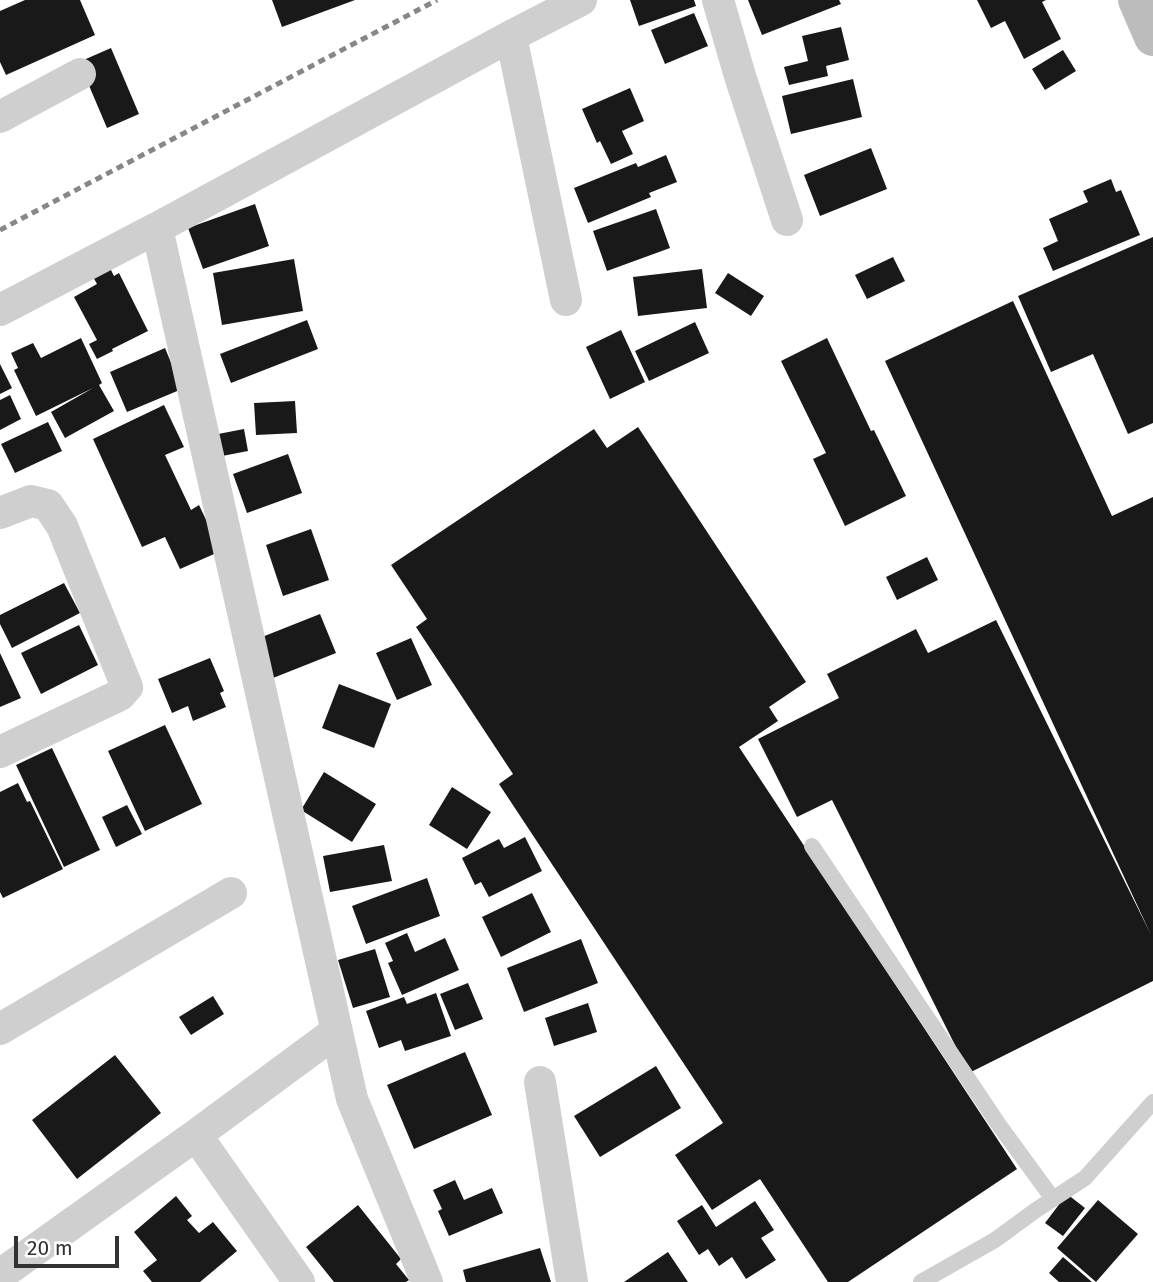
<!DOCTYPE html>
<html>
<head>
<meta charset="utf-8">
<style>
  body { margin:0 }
  #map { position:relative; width:1153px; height:1282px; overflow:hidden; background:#fff; font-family:"Fira Sans",sans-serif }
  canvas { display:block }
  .scale { position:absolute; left:14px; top:1236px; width:105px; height:32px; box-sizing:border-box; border:4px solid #323232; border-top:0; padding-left:9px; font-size:21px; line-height:24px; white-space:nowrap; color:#323232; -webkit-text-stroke:5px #fff; paint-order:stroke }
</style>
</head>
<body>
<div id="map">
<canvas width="1153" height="1282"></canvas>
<div class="scale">20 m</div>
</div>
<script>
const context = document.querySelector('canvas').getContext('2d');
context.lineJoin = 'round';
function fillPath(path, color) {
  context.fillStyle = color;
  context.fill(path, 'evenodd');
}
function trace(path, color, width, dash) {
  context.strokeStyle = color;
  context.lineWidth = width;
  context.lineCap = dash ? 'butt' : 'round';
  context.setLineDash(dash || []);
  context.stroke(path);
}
fillPath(new Path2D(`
  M25,0H80L95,35L6,75L0,62V11Z
  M272,0H355L282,27Z
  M630,0H694L696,6L639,26Z
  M748,0H839L841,4L762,35Z
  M977,0H1046L1042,2L1061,39L1024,59L1005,21L991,28Z
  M694,13L708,46L665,64L651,30Z
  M841,27L849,60L826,66L828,76L789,85L784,67L808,61L802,36Z
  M111,48L139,114L107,128L79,62Z
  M1063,50L1076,71L1045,90L1032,69Z
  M853,79L862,117L791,134L782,96Z
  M630,88L644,121L622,131L633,154L611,164L600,141L597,143L582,109Z
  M871,148L887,189L820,216L804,175Z
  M666,155L677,182L649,193L651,197L588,223L574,188L636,163L638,167Z
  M1111,179L1116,192L1121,190L1140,235L1053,271L1043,248L1058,241L1049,219L1088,202L1083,191Z
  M255,204L269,246L203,269L188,228Z
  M656,209L670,248L607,271L593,231Z
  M1153,237V423L1128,434L1093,354L1051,372L1018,296Z
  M893,257L905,281L867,299L855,275Z
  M294,259L303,311L222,325L213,273Z
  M109,266L114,276L119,273L148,331L112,349L113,351L97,359L89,344L97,340L74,297L97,284L92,275Z
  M702,269L707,308L638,316L633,277Z
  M728,273L764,296L751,316L715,293Z
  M1013,301L1112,516L1153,497V981L969,1073L832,800L797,817L758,739L839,698L827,674L916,629L928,653L996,620L1151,935L885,361Z
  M307,320L318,349L231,383L220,354Z
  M695,322L709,353L649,381L635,351Z
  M621,330L645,382L610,399L586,347Z
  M81,338L102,383L99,385L114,411L65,438L51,412L93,388L36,416L14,370L18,368L11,353L33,343L41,358Z
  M827,338L871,431L874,430L906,496L845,526L813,459L826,453L781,361Z
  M165,348L182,389L127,412L110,372Z
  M0,364L12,388L0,394Z
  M10,395L21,419L0,430V400Z
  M295,401L297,433L256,435L254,403Z
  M164,405L184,447L165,455L191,510L199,505L221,551L180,569L165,537L142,547L93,439Z
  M48,422L62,451L15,473L1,444Z
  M638,427L806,682L769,707L778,721L739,747L1017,1169L848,1282H828L760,1179L712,1210L675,1155L723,1123L499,784L513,774L416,627L427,619L391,565L594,429L607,448Z
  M244,429L248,451L217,457L213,435Z
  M288,454L302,493L247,513L233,474Z
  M311,529L329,580L283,596L266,545Z
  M927,557L938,580L897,600L886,577Z
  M64,583L80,613L12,648L0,624V615Z
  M320,614L336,653L273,678L257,639Z
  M79,625L98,665L41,694L21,653Z
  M411,638L432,685L397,700L376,653Z
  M0,653L21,698L0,707Z
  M210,658L224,691L220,693L226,707L193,721L188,706L172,713L158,679Z
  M339,684L391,704L374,748L322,728Z
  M165,725L202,804L145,831L108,751Z
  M52,748L100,850L64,867L16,765Z
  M324,772L376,804L352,842L301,810Z
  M18,783L27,802L30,801L63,869L3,898L0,892V792Z
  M452,787L491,812L467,849L429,825Z
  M127,805L142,834L116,847L102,817Z
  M525,837L542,871L489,897L481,882L475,885L462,858L499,839L504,848Z
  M384,845L392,881L330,892L323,856Z
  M427,878L440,916L366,944L352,906Z
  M532,893L551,932L501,957L482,917Z
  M407,933L415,952L445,938L459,970L402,995L388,963L393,961L385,943Z
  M581,939L598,983L524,1012L507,968Z
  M375,949L390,997L353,1008L338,960Z
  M468,983L483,1019L455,1030L440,994Z
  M436,993L451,1036L405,1051L401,1040L379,1048L366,1011L404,997L407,1004Z
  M213,996L224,1014L191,1035L179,1017Z
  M588,1003L597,1032L554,1046L545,1018Z
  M465,1052L492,1115L414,1149L387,1085Z
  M115,1055L161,1113L77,1179L32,1120Z
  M656,1066L681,1108L600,1157L574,1116Z
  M455,1180L464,1200L492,1188L503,1213L449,1236L438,1211L442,1209L433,1190Z
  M1067,1194L1085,1208L1063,1236L1045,1223Z
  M176,1196L192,1216L187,1220L199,1233L213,1222L237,1251L200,1282H152L143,1271L157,1260L134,1232Z
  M1098,1200L1138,1234L1096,1282L1057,1248Z
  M755,1201L774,1230L761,1238L776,1260L746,1279L732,1257L719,1266L708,1249L699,1255L677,1221L702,1205L716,1227Z
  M358,1205L401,1259L396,1264L409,1280L406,1282H334L306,1247Z
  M540,1248L551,1282H466L463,1270Z
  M668,1252L688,1282H624Z
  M1063,1257L1092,1282H1059L1049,1273Z`), '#191919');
trace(new Path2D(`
  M812,846L999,1125L1053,1199
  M921,1282L995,1240L1036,1210L1085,1178L1153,1102`), '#cfcfcf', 16);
trace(new Path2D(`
  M718,0L740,76L787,220
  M511,36L566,300
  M0,117L80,74
  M0,310L157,228
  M0,513L31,501L48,505L62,526L127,687L120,695L0,752
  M0,1029L231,893
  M540,1082L572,1282
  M196,1135L299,1282
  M0,1275L196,1135L337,1031
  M427,1282L352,1099L157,228L511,36L581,0`), '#cfcfcf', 32);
trace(new Path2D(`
  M1137,0L1153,37`), '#bcbcbc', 38);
trace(new Path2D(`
  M0,230L437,0`), '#878787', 5, [7, 5]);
</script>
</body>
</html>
